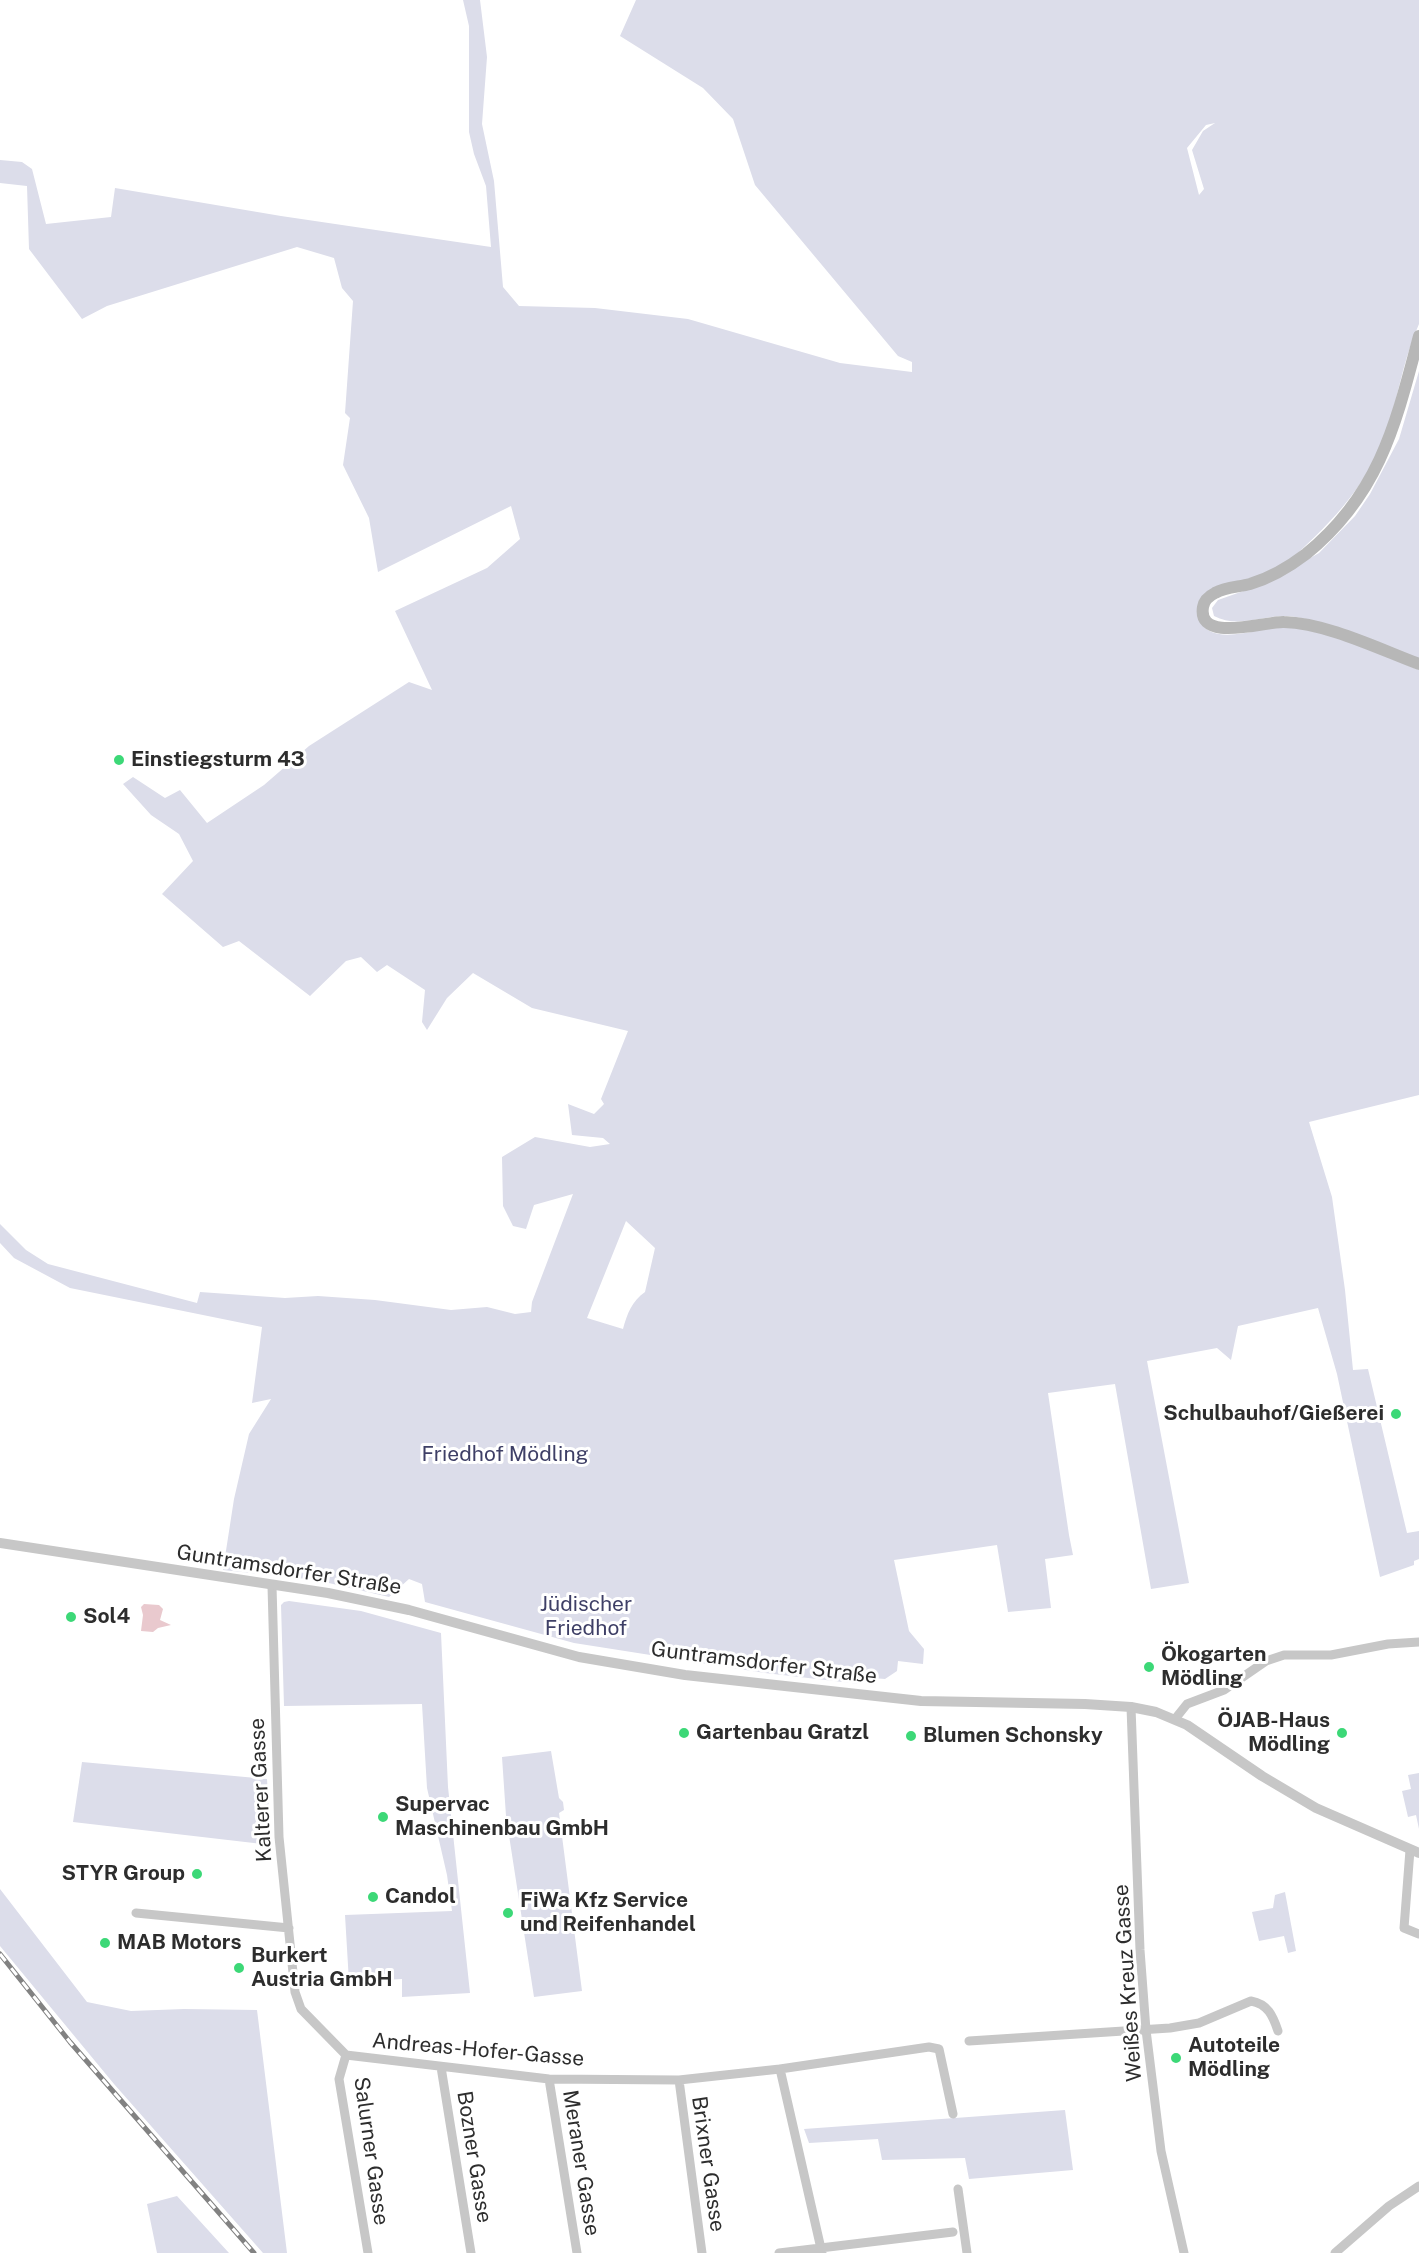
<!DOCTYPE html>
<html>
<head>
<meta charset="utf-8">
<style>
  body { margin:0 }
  canvas { display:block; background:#fff }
</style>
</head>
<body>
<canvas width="1419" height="2253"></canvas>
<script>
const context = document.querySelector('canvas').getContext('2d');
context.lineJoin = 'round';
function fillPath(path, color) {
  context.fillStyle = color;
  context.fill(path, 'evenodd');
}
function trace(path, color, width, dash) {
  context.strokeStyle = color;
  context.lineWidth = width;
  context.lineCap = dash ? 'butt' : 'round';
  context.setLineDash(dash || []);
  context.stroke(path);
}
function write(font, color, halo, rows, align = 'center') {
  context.font = font + ' "Public Sans",sans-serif';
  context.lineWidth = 6;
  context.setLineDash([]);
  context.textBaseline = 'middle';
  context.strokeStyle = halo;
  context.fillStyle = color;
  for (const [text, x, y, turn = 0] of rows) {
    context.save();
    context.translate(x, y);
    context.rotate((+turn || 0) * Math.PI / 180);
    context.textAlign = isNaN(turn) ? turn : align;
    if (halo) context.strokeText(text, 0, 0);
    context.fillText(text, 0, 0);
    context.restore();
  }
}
fillPath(new Path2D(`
  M463,0H480L487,57L482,124L494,181L503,287L519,306L595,308L688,319L840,363L912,372V362L898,356L755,185L733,119L703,88L620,36L636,0H1419V324C1406,353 1400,384 1392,415C1375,474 1343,511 1299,552C1279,570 1255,577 1230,585C1223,587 1211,589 1205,594C1197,600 1196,610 1199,618C1209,650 1263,626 1286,626C1322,626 1384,656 1419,670V1095L1309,1122L1332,1197L1345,1290L1353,1370L1368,1369L1407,1533L1419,1531V1559L1414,1561V1565L1380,1577L1337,1374L1318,1308L1238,1326L1231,1360L1217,1348L1147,1361L1189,1583L1151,1589L1115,1384L1048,1393L1069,1535L1073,1555L1045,1559L1051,1608L1008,1612L997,1545L894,1560L909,1631L924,1649L923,1664L898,1661L897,1671L885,1679L861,1677L860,1684L765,1673L574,1643L425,1602L422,1584L409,1579L389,1597L316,1580L223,1570L234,1499L249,1434L271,1399L252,1403L262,1327L70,1288L14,1258L0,1243V1224L26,1250L48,1264L197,1303L200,1292L285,1298L318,1296L375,1300L451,1310L487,1307L515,1314L531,1312L532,1302L573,1194L534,1205L526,1229L513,1226L503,1206L502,1157L535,1137L590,1147L610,1144L603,1138L572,1135L568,1104L594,1114L604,1104L601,1099L628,1031L532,1008L473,973L447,998L427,1030L422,1022L425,990L387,965L377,972L361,957L346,961L310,996L239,941L223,947L162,894L193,861L179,834L151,815L123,784L133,777L165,798L180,790L207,823L264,785L309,746L409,682L432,690L395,611L487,568L520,539L511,506L378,572L369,518L343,465L350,418L345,413L353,301L342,288L334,258L297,247L107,306L82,319L29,249L27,186L0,183V160L22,162L32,169L46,224L111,217L115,188L281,216L491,247L486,186L474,154L469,132V26ZM1215,123L1203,131L1192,150L1204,189L1199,195L1187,148L1206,125ZM626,1221L655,1248L645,1292C632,1301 627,1314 623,1329L587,1318Z
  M1419,371V659C1379,644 1338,624 1296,617C1268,612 1240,630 1214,616L1212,608L1218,600L1266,583L1319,553L1355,516L1370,494L1399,439Z
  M289,1601L361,1611L441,1633L448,1787L470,1993L402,1997V1979L349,1982L345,1915L452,1911L447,1875L427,1788L422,1704L284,1706L281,1605L284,1602Z
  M551,1751L559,1798L563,1802L564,1810L559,1813L582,1991L534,1997L506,1816L502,1757Z
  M82,1762L267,1779L271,1845L73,1822Z
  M1419,1773V1829L1416,1815L1408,1817L1402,1791L1411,1789L1408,1775Z
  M0,1889L87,2002L131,2011L184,2009L257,2010L287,2253H263L114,2084L0,1946Z
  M1285,1892L1296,1951L1288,1953L1284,1936L1259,1941L1252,1912L1273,1908L1275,1895Z
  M1065,2110L1073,2170L969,2179L965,2158L882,2160L878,2139L809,2143L804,2129Z
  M177,2196L229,2253H157L147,2204Z`), '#dcddea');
fillPath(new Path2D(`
  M144,1604L159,1605L163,1609L160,1620L171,1625L158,1628L153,1632L141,1631L143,1615L141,1607Z`), '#e9c9ce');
trace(new Path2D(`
  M272,1586L279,1837L295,1992L301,2009L346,2055L549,2079L679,2080L780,2069L929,2047L939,2049L953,2114
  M1131,1707L1140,1950L1146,2030L1161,2151L1184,2253
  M1175,1719L1187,1704L1224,1690L1266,1661L1284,1655H1331L1388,1644L1419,1642
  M1410,1850L1404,1928L1419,1934
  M136,1913L289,1928
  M969,2041L1170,2028L1199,2023L1251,2001C1268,2004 1273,2016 1278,2031
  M346,2055L339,2079L368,2253
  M441,2067L471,2253
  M780,2069L822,2253
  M549,2079L577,2253
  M679,2080L702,2253
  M958,2189L967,2253
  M779,2253L953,2232
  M1335,2253L1389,2206L1419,2186`), '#c7c7c7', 9);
trace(new Path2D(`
  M0,1543L328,1593L409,1610L579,1657L685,1675L921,1701L1085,1704L1131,1707L1156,1712L1187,1725L1262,1776L1316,1808L1419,1853`), '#c7c7c7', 10);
trace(new Path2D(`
  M1419,336C1396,423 1380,494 1306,554C1289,567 1270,578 1250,584C1239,587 1225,587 1215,593C1209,596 1204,601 1203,607C1197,644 1266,621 1284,622C1326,623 1379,649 1419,664`), '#b7b7b7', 12);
const rail = new Path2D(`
  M0,1954L70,2042L254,2253`);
trace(rail, '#828282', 5);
trace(rail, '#fff', 3, [9]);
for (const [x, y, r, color] of [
  [119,760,6,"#3cd877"],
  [1396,1414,6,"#3cd877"],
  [71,1617,6,"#3cd877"],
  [1149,1667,6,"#3cd877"],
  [684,1733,6,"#3cd877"],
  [1342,1733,6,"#3cd877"],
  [911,1736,6,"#3cd877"],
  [383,1817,6,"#3cd877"],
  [197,1874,6,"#3cd877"],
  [373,1897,6,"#3cd877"],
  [508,1913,6,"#3cd877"],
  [105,1943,6,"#3cd877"],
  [239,1968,6,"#3cd877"],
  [1176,2058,6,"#3cd877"]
]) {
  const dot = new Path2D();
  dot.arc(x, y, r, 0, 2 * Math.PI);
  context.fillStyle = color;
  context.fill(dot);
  trace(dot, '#fff', 2);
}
write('bold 21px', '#2d2d2d', '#fff', [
  ["Einstiegsturm 43",131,760],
  ["Schulbauhof/Gießerei",1384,1414,"right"],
  ["Sol4",83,1617],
  ["Ökogarten",1161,1655],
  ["Mödling",1161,1679],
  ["ÖJAB-Haus",1330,1721,"right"],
  ["Mödling",1330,1745,"right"],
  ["Gartenbau Gratzl",696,1733],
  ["Blumen Schonsky",923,1736],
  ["Supervac",395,1805],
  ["Maschinenbau GmbH",395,1829],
  ["STYR Group",185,1874,"right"],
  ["Candol",385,1897],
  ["FiWa Kfz Service",520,1901],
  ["und Reifenhandel",520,1925],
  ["MAB Motors",117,1943],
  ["Burkert",251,1956],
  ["Austria GmbH",251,1980],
  ["Autoteile",1188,2046],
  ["Mödling",1188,2070]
], 'left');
write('21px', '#3e3f66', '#fff', [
  ["Friedhof Mödling",505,1455],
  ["Jüdischer",586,1605],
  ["Friedhof",586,1629]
]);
write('21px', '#2d2d2d', '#fff', [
  ["Guntramsdorfer Straße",289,1570,9],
  ["Guntramsdorfer Straße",764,1663,7],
  ["Kalterer Gasse",261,1790,-93],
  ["Weißes Kreuz Gasse",1128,1983,-94],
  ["Andreas-Hofer-Gasse",478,2050,5],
  ["Salurner Gasse",371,2151,82],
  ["Bozner Gasse",474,2157,81],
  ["Meraner Gasse",581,2163,81],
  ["Brixner Gasse",708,2164,82]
]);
</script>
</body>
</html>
